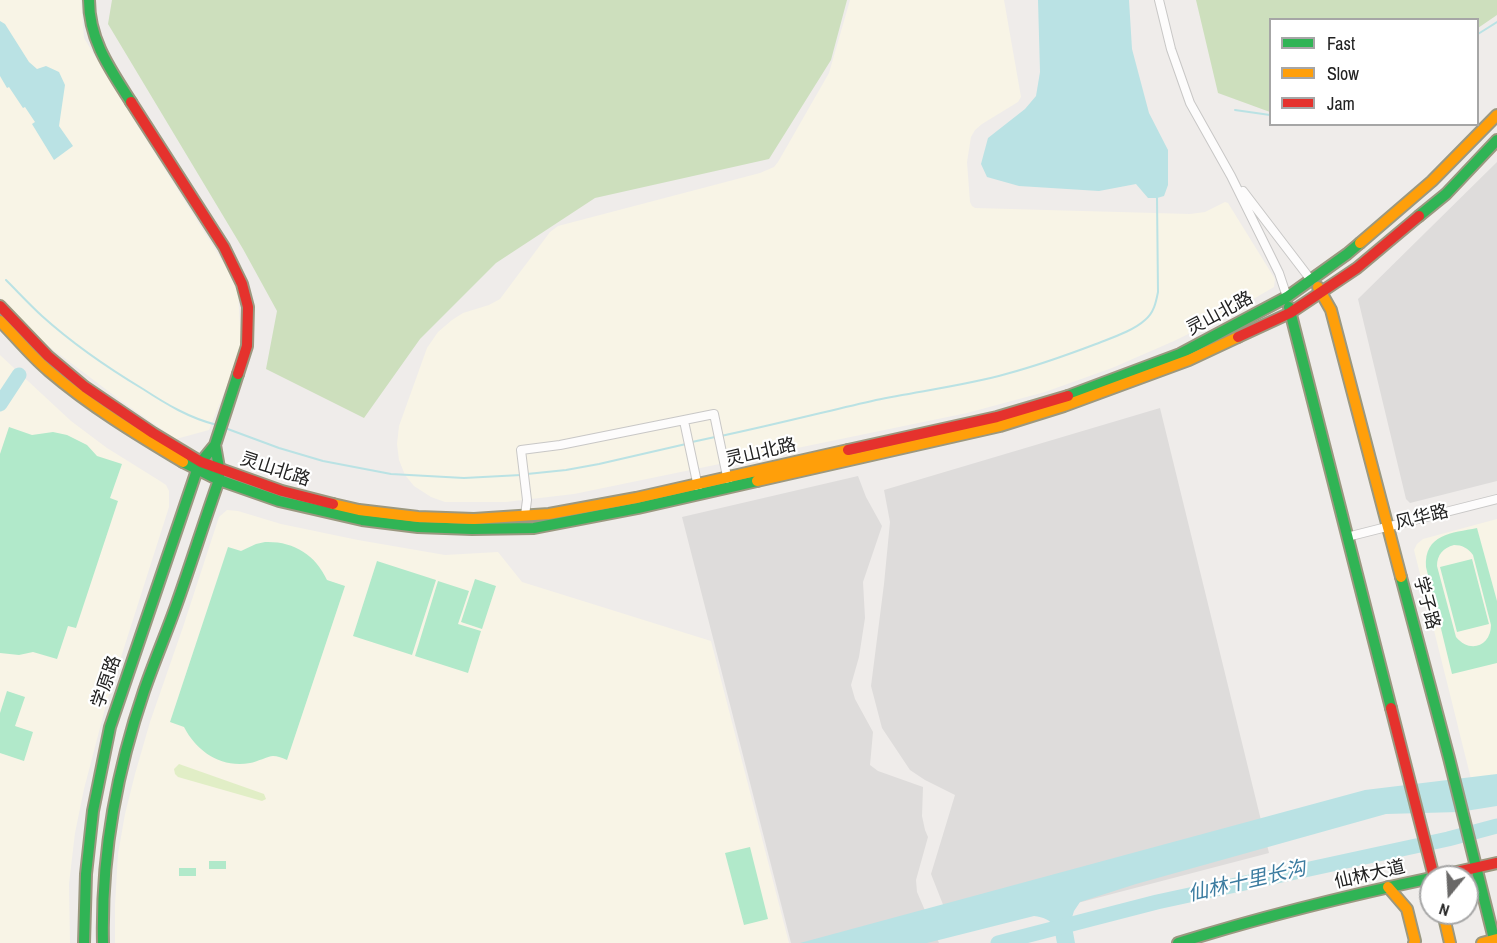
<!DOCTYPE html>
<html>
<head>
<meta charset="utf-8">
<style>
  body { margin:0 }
  #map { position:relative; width:1497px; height:943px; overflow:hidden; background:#efecea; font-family:"Archivo Narrow",sans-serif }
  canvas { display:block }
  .legend { position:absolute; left:1269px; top:18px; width:210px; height:108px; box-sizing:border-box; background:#fff; border:2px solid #a6a6a6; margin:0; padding:8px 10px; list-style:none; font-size:18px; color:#212121 }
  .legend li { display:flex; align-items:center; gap:12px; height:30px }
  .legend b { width:30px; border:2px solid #a6a6a6 }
  .north { position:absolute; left:1419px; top:865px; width:60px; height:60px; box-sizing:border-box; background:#fff; border:2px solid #a6a6a6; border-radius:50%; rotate:198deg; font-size:16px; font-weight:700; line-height:24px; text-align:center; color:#212121 }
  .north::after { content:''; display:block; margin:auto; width:21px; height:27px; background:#696867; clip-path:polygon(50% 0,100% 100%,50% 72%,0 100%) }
</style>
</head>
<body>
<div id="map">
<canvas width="1497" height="943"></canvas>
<ul class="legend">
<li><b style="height:8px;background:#30b455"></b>Fast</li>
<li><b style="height:8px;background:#ff9f0a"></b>Slow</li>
<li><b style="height:8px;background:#e5322d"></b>Jam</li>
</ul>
<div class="north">N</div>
</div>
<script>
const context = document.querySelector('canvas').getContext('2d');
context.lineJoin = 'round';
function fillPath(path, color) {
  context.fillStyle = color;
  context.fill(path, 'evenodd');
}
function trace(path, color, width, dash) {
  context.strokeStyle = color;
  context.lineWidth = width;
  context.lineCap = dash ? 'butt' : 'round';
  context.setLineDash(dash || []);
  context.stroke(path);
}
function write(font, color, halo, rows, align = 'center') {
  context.font = font + ' "Archivo Narrow","Noto Sans SC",sans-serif';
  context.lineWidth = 4.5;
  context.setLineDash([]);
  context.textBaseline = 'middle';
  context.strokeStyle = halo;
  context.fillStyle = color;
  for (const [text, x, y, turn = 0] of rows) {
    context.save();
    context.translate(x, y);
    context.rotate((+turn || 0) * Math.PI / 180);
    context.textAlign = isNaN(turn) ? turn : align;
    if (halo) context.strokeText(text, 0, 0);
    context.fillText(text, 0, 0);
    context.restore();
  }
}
fillPath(new Path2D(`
  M1497,162V481L1410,503L1406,499L1358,299Z
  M1160,408L1269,853L955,935L931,874L955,795L925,780L910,770L882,728L871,686L884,584L890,522L884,490Z
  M858,476L866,497L882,526L863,582L865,618L859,657L851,685L855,699L873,732L870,765L878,771L923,787L922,816L925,830L928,837L916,880L917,892L939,943H791L682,517Z`), '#dedcdb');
fillPath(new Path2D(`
  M0,0H81L84,38L122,101L225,265L238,293L241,342L230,378L209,430L176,439L124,403L43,342L7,306L0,297Z
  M850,0H1004L1021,97L1018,102L982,124L975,130L971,137L967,162L970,202L972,206L975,208L1190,214L1205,212L1225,202L1228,203L1275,279L1274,287L1219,319L1174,341L1112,368L1045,392L967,413L574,494L506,502H445L431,497L414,486L405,475L399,460L397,444L399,426L427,348L438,332L452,320L463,313L489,305L500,299L550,232L558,226L760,173L774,167L778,162L829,73Z
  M0,355L71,421L107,448L160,481L166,485L169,491V507L107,701L84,789L75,833L69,884L70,943H0Z
  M227,510L238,511L281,524L358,540L445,555L498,552L522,582L711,641L789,943H115V905L118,854L125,814L135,774L150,722L183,627L219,517Z
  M1497,519V803H1477L1414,550L1417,544L1423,539Z`), '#f8f4e6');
fillPath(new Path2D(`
  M179,764L264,794L266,799L262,801L178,777L175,774L174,769Z`), '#e1eec6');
fillPath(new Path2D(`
  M112,0H847L831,60L769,159L595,198L496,263L420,339L364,418L266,369L277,311L243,249L108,24Z
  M1196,0H1497V15L1478,28V20H1270V112L1218,93Z`), '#cddfbd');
fillPath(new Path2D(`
  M9,427L32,435L53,432L67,435L87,445L97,456L122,464L110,498L118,501L76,628L68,626L57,659L33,652L19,655L0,653V454Z
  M1477,528L1497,601V663L1452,674L1426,567C1424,534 1452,533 1477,528ZM1454,545C1462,545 1468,548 1473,555L1491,625C1491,646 1470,654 1456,637L1437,566C1437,555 1443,548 1454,545Z
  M265,542C293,541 315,554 327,580L345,586L287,760C283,758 277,756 273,756C268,756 257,762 250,763C221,768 197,752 184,727L170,722L228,547L241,551L256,544Z
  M1472,559L1489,624L1457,632L1440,567Z
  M377,561L436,580L412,655L353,636Z
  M475,579L496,586L482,629L461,622Z
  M438,581L469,591L458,624L481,631L468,673L415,656Z
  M7,691L25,697L15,726L33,732L24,761L0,753V713Z
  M750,847L768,919L744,925L725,853Z
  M209,861H226V869H209Z
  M179,868H196V876H179Z`), '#b1e9ca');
fillPath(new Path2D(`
  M1038,0H1129L1132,49L1149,113L1168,150V185L1164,196L1157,198H1148L1136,184L1099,191L1019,186L987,177L981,164L988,138L1025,109L1036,96L1040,72Z
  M0,21L5,24L29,62L37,69L46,66L59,72L65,85L59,126L73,146L54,160L32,124L35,122L25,107L23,108L9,87L7,88L0,76Z
  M1497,774V806L1459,812L1386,814L1136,884L1080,902L1074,911L1071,921L1075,943H1057C1054,925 1054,919 1034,916L927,943H800L1365,790Z`), '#bae2e4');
trace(new Path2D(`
  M1478,34L1497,22
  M1235,110L1270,115
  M6,280C18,292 30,305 42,316C73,344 108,368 143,389C166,404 189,418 217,425
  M225,428L279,448L323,461L391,474L464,478L521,475
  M721,436C773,425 824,412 876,400C919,391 963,386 1006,374C1036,366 1067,355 1096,344C1111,338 1133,331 1145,320C1154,313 1156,302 1158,292L1157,198
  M692,442L715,437
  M527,474L566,470L599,464L686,444`), '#bae2e4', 2);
trace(new Path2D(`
  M0,404L19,375
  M998,943L1157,902L1448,839L1497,826`), '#bae2e4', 15);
const street = new Path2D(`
  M1159,0L1171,49L1190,103L1231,176L1279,273L1287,297
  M1243,191L1311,280
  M684,421L698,487
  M525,515L527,500L521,450L560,445L714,414L728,481
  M1347,537L1497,499`);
const fast = new Path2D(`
  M89,0C89,40 110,69 131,102
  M1419,216L1446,194L1497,140
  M1289,307L1391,708
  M1068,396L1180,354L1287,297L1347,254L1360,243
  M183,462L219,480L279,501L362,520L418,527L472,529L534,528L638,508L757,481
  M1401,577L1449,758L1495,943
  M84,943L86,874L93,811L110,727L197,470L201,462L215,445L238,374
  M103,943C101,856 116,773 144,691C154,662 166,634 176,606C191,564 204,522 219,480V468L215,445
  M1178,943C1261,917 1346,896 1431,878`);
const slow = new Path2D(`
  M1360,243L1432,181L1497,115
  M1318,287L1331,310L1401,577
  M0,321C16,337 31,356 49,371C90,406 136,434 183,462
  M757,481L1000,426L1064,406L1189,360L1238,337
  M333,504L359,510L418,517L474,519L549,514L636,498L848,450
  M1388,887L1407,909L1415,941L1414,943
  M1443,913L1450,943
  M1482,943L1497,939`);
const jam = new Path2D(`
  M131,102L224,247L242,284L248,307L247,346L238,374
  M0,306L48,356L85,387L153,433L201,462L282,491L333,504
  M1238,337L1290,313L1357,268L1419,216
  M848,450L997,417L1068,396
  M1391,708L1434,877
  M1434,877L1497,863`);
trace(street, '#c8c7c6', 10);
trace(fast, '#9b9880', 14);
trace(slow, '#9b9880', 14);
trace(jam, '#9b9880', 14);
trace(street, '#fdfcfc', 8);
trace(fast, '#30b455', 10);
trace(slow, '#ff9f0a', 10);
trace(jam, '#e5322d', 10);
write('18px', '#212121', '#fff', [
  ["灵山北路",1220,314,-28],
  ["灵山北路",761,453,-13],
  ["灵山北路",275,470,18],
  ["风华路",1422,518,-14],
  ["学子路",1426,603,75],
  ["学原路",107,682,-71],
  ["仙林大道",1370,875,-13]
]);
write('italic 20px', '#3c7ca0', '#fff', [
  ["仙林十里长沟",1247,882,-13]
]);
</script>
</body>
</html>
